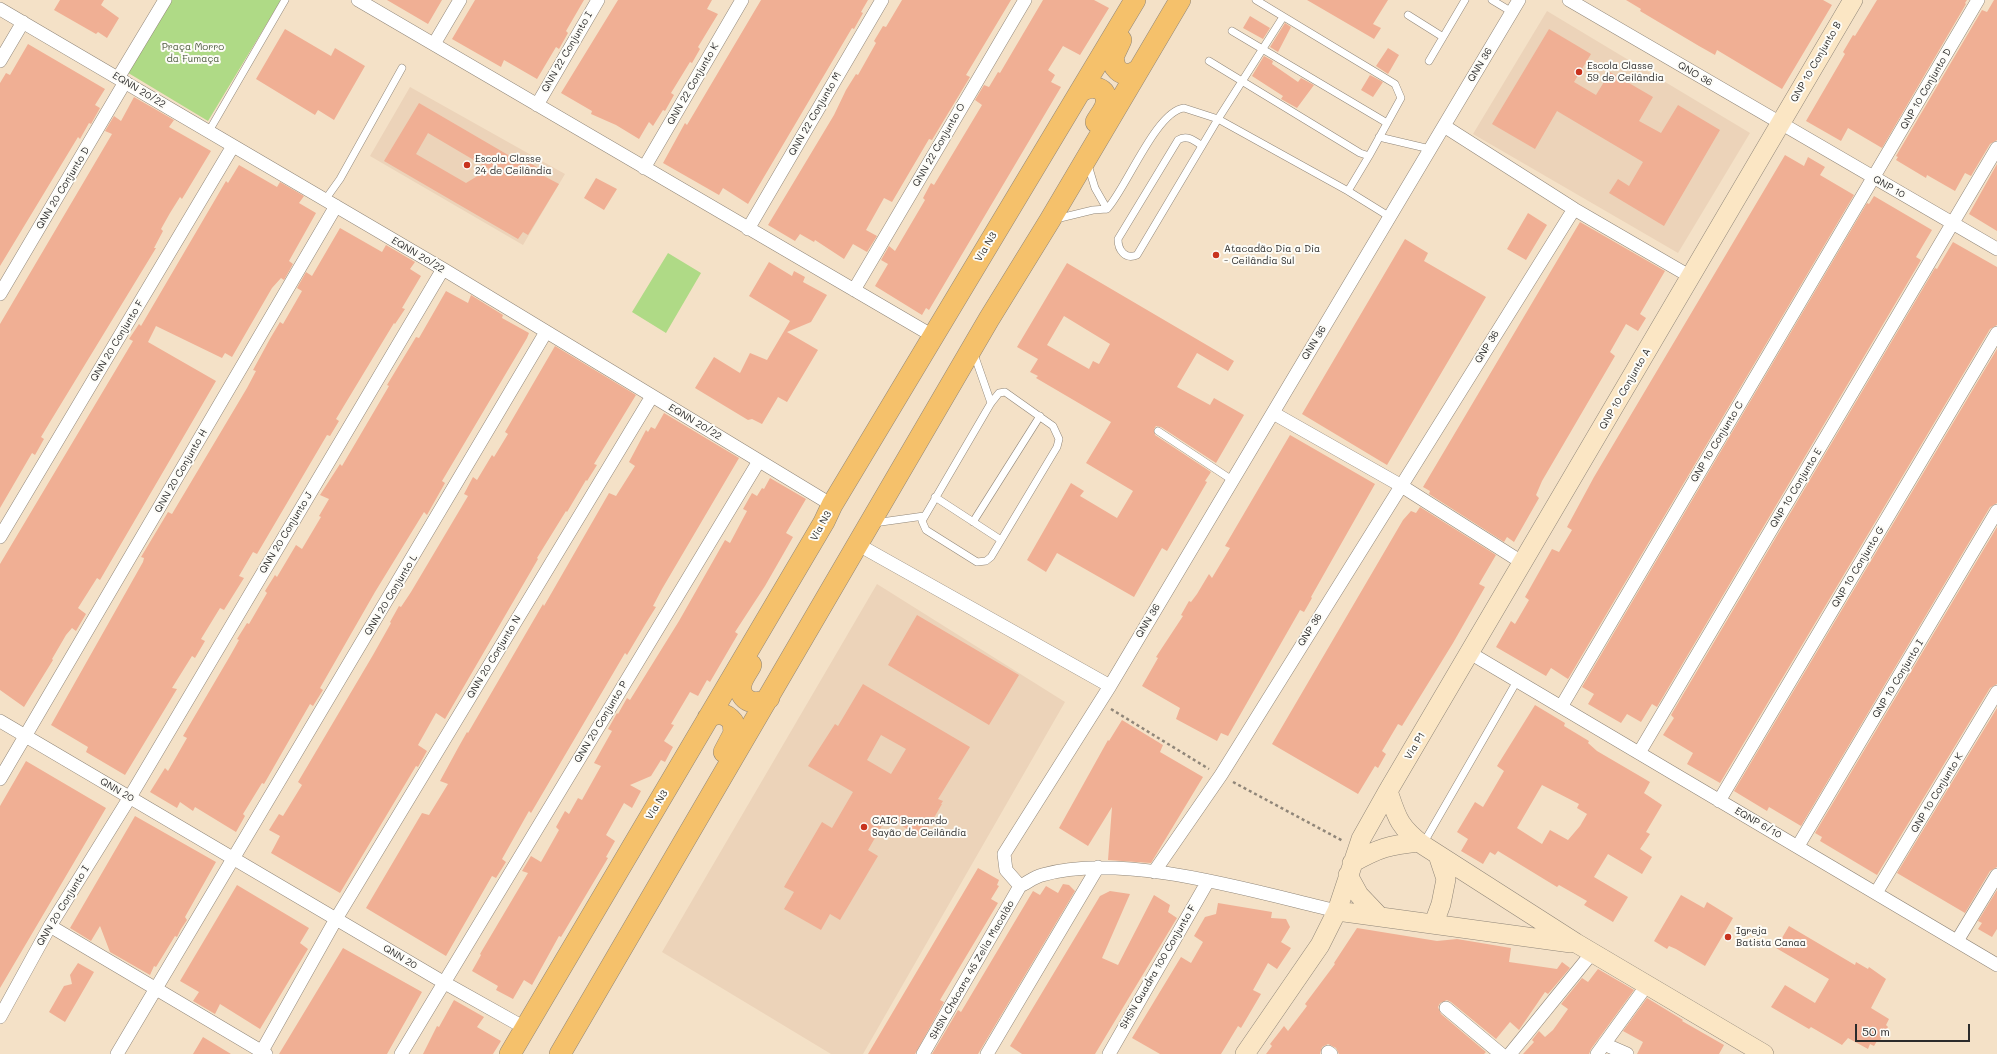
<!DOCTYPE html>
<html>
<head>
<meta charset="utf-8">
<style>
  body { margin:0 }
  #map { position:relative; width:1997px; height:1054px; overflow:hidden; background:#f4e1c7; font-family:Mali,sans-serif }
  canvas { display:block }
  .scale { position:absolute; left:1855px; top:1024px; width:115px; height:18px; box-sizing:border-box; border:2px solid #2b2b2b; border-top:0; padding-left:5px; font-size:12px; line-height:14px; white-space:nowrap; color:#2b2b2b; -webkit-text-stroke:3px #fdfcf7; paint-order:stroke }
</style>
</head>
<body>
<div id="map">
<canvas width="1997" height="1054"></canvas>
<div class="scale">50 m</div>
</div>
<script>
const context = document.querySelector('canvas').getContext('2d');
context.lineJoin = 'round';
function fillPath(path, color) {
  context.fillStyle = color;
  context.fill(path, 'evenodd');
}
function trace(path, color, width, dash) {
  context.strokeStyle = color;
  context.lineWidth = width;
  context.lineCap = dash ? 'butt' : 'round';
  context.setLineDash(dash || []);
  context.stroke(path);
}
function write(font, color, halo, rows, align = 'center') {
  context.font = font + ' Mali,sans-serif';
  context.lineWidth = 4;
  context.setLineDash([]);
  context.textBaseline = 'middle';
  context.strokeStyle = halo;
  context.fillStyle = color;
  for (const [text, x, y, turn = 0] of rows) {
    context.save();
    context.translate(x, y);
    context.rotate((+turn || 0) * Math.PI / 180);
    context.textAlign = isNaN(turn) ? turn : align;
    if (halo) context.strokeText(text, 0, 0);
    context.fillText(text, 0, 0);
    context.restore();
  }
}
fillPath(new Path2D(`
  M1547,11L1750,133L1678,253L1473,134Z
  M410,87L565,174L523,245L370,156Z
  M877,584L1065,702L863,1054H831L662,952Z`), '#ecd3b9');
fillPath(new Path2D(`
  M168,0H281L208,121L125,71Z
  M668,253L701,273L666,333L632,312Z`), '#afda86');
fillPath(new Path2D(`
  M60,0H104L101,5L119,18L107,38L98,32L96,34L54,10Z
  M387,0H442L428,24Z
  M475,0H584L566,31L568,33L559,49L556,47L537,79L504,60L501,67L452,39Z
  M618,0H712L707,9L718,14L698,47L700,49L692,63L690,62L671,93L674,95L665,111L663,110L653,126L649,122L639,139L616,125L591,114L592,111L561,93Z
  M761,0H868L861,12L863,13L854,29L852,28L748,204L723,188L719,195L663,163L685,123L687,125Z
  M902,0H1011L966,75L970,77L932,140L929,139L892,202L884,198L866,230L877,236L867,252L853,244L844,259L815,240L814,242L800,234L795,241L768,225L834,115L846,90L856,74L858,75L876,43L874,41L883,26L886,27Z
  M1043,0H1094L1109,8L1080,55L1063,46L1048,70L1055,75L1051,82L1061,87L929,310L926,308L922,315L875,286L888,264L881,260L889,246L895,251L925,200L923,198L931,183L934,185L982,105L975,100L984,85L989,87L998,72L1000,73Z
  M1307,0H1388L1373,24L1381,28L1374,39Z
  M1626,0H1823L1832,5L1782,89L1717,50L1715,55L1699,46L1640,11L1641,9Z
  M1877,0H1967L1965,3L1966,4L1882,148L1848,128L1841,141L1806,121L1845,54L1843,52L1853,35L1855,36Z
  M1994,0H1997V140L1990,144L1971,176L1965,173L1955,191L1927,175L1926,178L1896,160L1898,157L1896,156L1982,10L1987,12Z
  M1250,16L1270,28L1263,39L1243,28Z
  M1285,23L1291,27L1278,52L1270,47Z
  M285,29L331,56L335,48L365,66L334,120L318,110L315,115L256,79Z
  M1549,29L1591,54L1574,82L1596,95L1610,72L1653,97L1639,121L1661,133L1678,105L1720,130L1664,226L1609,193L1618,179L1629,186L1643,162L1557,111L1535,149L1492,124Z
  M28,44L105,89L95,105L100,108L91,124L89,123L80,139L78,137L0,266V83L6,73L10,75Z
  M1388,48L1399,55L1388,74L1376,66Z
  M1264,56L1273,61L1272,64L1298,82L1301,78L1314,85L1297,108L1281,99L1283,96L1252,76Z
  M1370,75L1383,82L1373,97L1361,90Z
  M134,97L174,120L169,127L211,151L182,199L180,197L170,213L161,229L163,231L154,248H156L50,422L41,437L44,439L35,455L32,453L0,508V324L112,134L105,131L114,116L121,121Z
  M419,103L527,166L528,162L546,172L544,176L559,184L528,235L523,232L518,239L384,161ZM428,133L489,169L466,183L416,154Z
  M1785,155L1804,166L1808,157L1825,167L1820,175L1854,195L1568,679L1551,668L1546,676L1496,647L1511,621L1515,624L1529,600L1525,597L1552,549L1559,552L1572,530L1567,527L1594,477Z
  M1997,164V231L1969,214Z
  M239,165L277,187L280,182L304,196L299,203L316,213L289,261L293,264L284,280L281,278L272,288L232,357L225,353L222,358L156,326L148,342L216,381L100,580L97,578L78,608L86,614L76,631L72,628L66,635L52,659L53,660L24,707L0,690V564L133,341L129,339L139,324L141,326L226,181L228,183Z
  M596,178L617,189L604,210L584,198Z
  M1874,196L1932,230L1916,257L1921,260L1657,707L1652,704L1641,722L1627,714L1621,723L1588,704L1594,694L1582,687L1867,203L1869,204Z
  M1528,213L1547,225L1526,260L1507,249Z
  M1580,222L1665,271L1640,314L1646,318L1638,331L1626,324L1610,352L1615,356L1542,481L1536,495L1539,498L1514,542L1507,537L1504,542L1429,494L1430,491L1423,487Z
  M340,228L382,252L386,245L415,262L410,269L421,276L402,308L405,309L395,324L394,323L336,419L339,421L330,436L327,435L257,554L253,552L239,576L244,578L224,610L220,608L201,639L205,641L195,658L192,656L172,688L177,689L125,775L86,752L88,747L51,725L143,562L144,558L141,557L168,512L172,514L247,388L256,371L253,370L271,337L280,322L283,324L302,291L297,288L306,272L312,276Z
  M1405,239L1428,253L1424,261L1486,297L1387,465L1302,414Z
  M1953,242L1997,267V325L1990,329L1720,783L1687,764L1693,753L1663,735L1674,718L1671,715L1935,268L1937,269Z
  M769,262L792,276L794,271L805,277L803,282L827,295L811,322L787,332L818,350L787,402L778,397L762,424L752,419L748,420L695,388L714,357L740,373L750,353L767,360L790,321L749,296Z
  M1067,263L1234,361L1228,371L1197,353L1177,387L1210,405L1214,398L1244,415L1216,463L1161,427L1156,426L1154,429L1155,435L1211,472L1205,481L1207,482L1167,551L1162,548L1134,597L1057,553L1046,572L1027,560L1071,483L1084,491L1080,496L1117,518L1133,491L1086,463L1111,422L1036,378L1038,376L1030,372L1038,359L1017,347ZM1064,316L1110,344L1099,364L1093,361L1089,369L1047,345Z
  M446,291L468,303L471,295L474,297L503,315L502,318L529,333L527,338L442,481L445,483L427,515L424,512L375,592L320,688L323,690L313,706L310,704L264,784L262,783L243,814L245,816L236,832L195,807L193,811L180,802L177,808L150,792L165,768L168,771L187,738L183,736L230,656L239,640L237,639L247,623L249,624L267,593L265,591L275,575L277,577L296,545L302,549L321,517L319,516L329,499L320,495L340,464L342,466L389,386L387,385L416,337L419,338Z
  M555,346L636,395L594,464L597,465L587,481L586,480L567,512L566,511L537,558L538,559L445,719L436,713L418,745L427,751L418,767L416,766L340,893L271,853L280,836L269,830L279,814L283,816L302,785L298,782L373,655L391,623L390,622L399,606L401,607L411,592L468,496L464,494L473,477L477,480L492,455L494,457L508,434L505,432Z
  M1997,349V503L1990,507L1801,826L1769,807L1767,811L1734,791Z
  M664,413L739,458L662,589L653,606L656,607L646,623L627,655L625,653L531,813L529,811L502,859L506,862L496,878L492,876L446,956L366,908L422,813L429,815L448,784L440,781L458,748L467,732L468,733L543,604L544,606L609,493L616,496L635,466L629,462L646,430L648,432L651,427L655,429Z
  M1290,435L1375,484L1311,597L1312,598L1304,612L1300,610L1228,736L1221,733L1217,741L1176,719L1180,708L1142,686L1158,658L1156,657L1183,616L1181,615L1189,601L1191,602L1197,594L1209,574L1212,578L1230,548L1225,546Z
  M770,478L806,499L786,533L793,537L765,586L735,632L738,634L710,682L707,680L698,696L690,692L671,724L674,725L664,741L673,747L665,762L661,760L651,776L630,785L641,791L632,808L624,803L606,835L615,841L606,857L608,858L561,937L559,936L532,985L524,980L513,999L496,990L498,986L472,971L481,955L480,954L528,873L522,871L531,856L541,862L559,830L556,827L565,811L569,814L578,798L582,800L601,766L594,763L612,731L608,729L617,713L618,714L627,698L630,700L679,621L725,540L730,543L747,511L743,509L752,493L757,496L762,488L764,489Z
  M1420,507L1496,555L1479,584L1485,587L1453,643L1402,726L1398,724L1382,751L1386,754L1378,768L1375,766L1358,794L1272,744L1403,520L1411,511L1416,513Z
  M1997,527V684L1990,688L1877,875L1820,841L1822,837L1815,833Z
  M917,615L1019,675L989,725L888,665Z
  M863,684L970,747L938,799L943,801L941,804H942L924,835L923,834L921,837L887,817L868,850L878,856L840,920L830,914L821,930L784,909L794,892L784,887L822,822L832,828L853,792L808,766L835,724L838,726ZM881,735L906,749L891,774L867,760Z
  M1535,705L1565,723L1564,726L1589,741L1588,743L1597,751L1650,782L1644,793L1662,805L1646,832L1650,834L1640,849L1652,857L1642,874L1608,854L1594,877L1628,897L1613,922L1584,905L1587,901L1559,885L1557,887L1498,851L1495,855L1490,852L1483,864L1461,851L1468,839L1457,832L1475,802L1483,807L1504,771L1497,766ZM1542,785L1579,804L1577,808L1587,814L1580,826L1568,840L1550,830L1542,844L1517,828Z
  M1997,708V867L1990,871L1965,913L1897,873Z
  M1122,720L1163,745L1160,752L1203,777L1151,863L1108,860L1112,807L1088,846L1059,828L1108,740L1109,741Z
  M26,761L106,808L0,988V806Z
  M135,816L216,862L185,917L187,920L181,929L177,937L175,936L156,967L154,966L150,975L110,952L100,926L91,941L70,928Z
  M978,868L999,880L997,885L999,886L991,899L998,903L940,1000L944,1002L915,1054H868Z
  M1063,884L1069,885L1075,891L978,1054H932L958,1010L961,1012L1033,891L1040,895L1046,886L1058,893Z
  M237,885L309,928L300,943L308,949L260,1029L220,1004L215,1014L193,1001L199,992L180,981Z
  M1997,890V929L1992,937L1978,929L1982,923L1978,921Z
  M1110,891L1130,894L1102,958L1118,965L1154,895L1170,905L1168,912L1177,918L1095,1054H1022L1010,1046L1100,896Z
  M1681,895L1704,908L1707,902L1733,918L1705,966L1676,949L1669,946L1667,949L1654,941Z
  M1218,903L1272,912L1271,918L1286,919L1290,927L1281,942L1291,948L1277,969L1268,963L1253,990L1261,994L1241,1028L1238,1026L1221,1054H1160L1132,1038L1181,957L1191,963L1203,942L1194,936L1205,917L1216,914Z
  M1789,926L1855,965L1856,962L1868,969L1869,967L1886,979L1871,1008L1889,1019L1886,1025L1888,1027L1879,1042L1877,1041L1874,1046L1870,1044L1868,1049L1848,1038L1842,1045L1811,1027L1809,1029L1771,1007L1785,985L1815,1003L1829,979L1776,948Z
  M1357,928L1437,941L1457,939L1511,948L1509,962L1557,969L1562,962L1570,968L1548,994L1545,992L1519,1030L1510,1022L1496,1039L1451,1002L1447,1000L1440,1003L1438,1007L1441,1014L1486,1052L1484,1054H1339L1336,1048L1328,1044L1322,1047L1320,1054H1266L1272,1046L1270,1044L1284,1026L1288,1031L1307,1006L1305,1004L1335,964L1334,963Z
  M343,948L422,992L387,1054H279Z
  M78,963L94,972L65,1022L49,1012L64,986L72,984L70,975Z
  M1598,969L1634,990L1591,1049L1589,1054H1523L1534,1042L1532,1040L1539,1031L1545,1037L1553,1030L1568,1009L1561,1004L1582,978L1588,982Z
  M1647,998L1683,1020L1682,1021L1724,1045L1719,1054H1637L1643,1042L1623,1031Z
  M454,1000L484,1017L477,1027L501,1041L493,1054H423L437,1026L439,1027Z
  M203,1037L231,1054H193Z`), '#f0af94');
const lane = new Path2D(`
  M1492,0L1512,12
  M1408,15L1443,37
  M1232,31L1387,123
  M1209,61L1360,153L1369,156L1401,98L1395,84L1256,0
  M1429,61L1465,0
  M209,131L285,0
  M1379,137L1430,149
  M1202,146C1195,141 1187,134 1178,140L1118,239C1118,250 1125,260 1137,255L1218,119L1283,17
  M1088,165L1095,188L1107,209
  M1348,191L1369,156
  M325,200L340,179L402,68
  M1056,219L1093,210L1107,209C1126,189 1156,111 1184,108L1218,119L1348,191L1390,217
  M974,354L991,403
  M1005,392L1053,426L1059,439L1057,447L991,557L986,561L977,562L926,530L922,521L991,403L999,393Z
  M1158,431L1232,480
  M935,497L1001,540
  M973,522L1040,416
  M874,523L924,516
  M1423,844L1517,681`);
const street = new Path2D(`
  M358,0L933,336
  M1569,0L1997,249
  M0,9L443,269L832,505
  M434,44L460,0
  M0,61L23,22
  M118,78L165,0
  M537,105L598,0
  M1444,126L1574,209L1691,277
  M644,168L742,0
  M748,229L882,0
  M854,290L1025,0
  M0,294L125,82
  M1273,413L1400,485L1523,563
  M0,537L233,146
  M857,544L1110,686
  M1470,653L1997,965
  M1561,707L1978,0
  M0,721L443,982L525,1028
  M1639,753L1997,148
  M0,779L336,206
  M1719,801L1997,333
  M1798,846L1997,511
  M1154,872L1221,775L1574,209
  M1020,886L1006,870L1004,854L1110,686L1519,0
  M1020,886C1027,883 1034,877 1042,875C1123,851 1255,892 1337,911
  M1876,893L1997,692
  M50,926L266,1054
  M1957,941L1997,875
  M1446,1008L1501,1054
  M0,1017L50,926L130,797L443,269
  M1604,1044L1627,1054
  M262,1051L336,919L652,396
  M1328,1052L1331,1054
  M117,1054L546,332
  M401,1054L759,461
  M923,1054L1020,886
  M987,1054L1098,867
  M1109,1054L1208,881
  M1510,1054L1592,953
  M1597,1054L1647,985`);
const secondary = new Path2D(`
  M1388,791C1397,818 1399,827 1423,845L1576,943L1764,1054
  M1352,863C1379,848 1389,845 1419,842
  M1348,875L1359,895L1379,916
  M1337,911L1571,943
  M1434,923L1441,904L1446,879L1438,855
  M1245,1054L1320,945L1337,911L1361,839L1388,791L1853,0`);
const primary = new Path2D(`
  M1121,40L1113,57L1115,67C1121,75 1129,77 1138,70
  M1082,91C1092,84 1108,88 1106,102C1106,109 1099,116 1096,122
  M751,665C748,671 742,678 741,685C738,702 758,707 769,698
  M708,718C718,711 726,713 733,722L734,733L724,752
  M510,1054L824,522L832,505L1135,0
  M560,1054L989,319L1050,220L1180,0`);
trace(lane, '#908679', 8);
trace(street, '#908679', 14);
trace(secondary, '#908679', 20);
trace(primary, '#908679', 22);
trace(new Path2D(`
  M1111,709L1209,769
  M1233,782L1343,841`), '#908679', 2.5, [3, 3]);
trace(lane, '#fff', 7);
trace(street, '#fff', 13);
trace(secondary, '#fbe6c4', 19);
trace(primary, '#f5c16b', 21);
for (const [x, y, r, color] of [
  [1579,72,4,"#c8321e"],
  [467,165,4,"#c8321e"],
  [1216,255,4,"#c8321e"],
  [864,827,4,"#c8321e"],
  [1728,937,4,"#c8321e"]
]) {
  const dot = new Path2D();
  dot.arc(x, y, r, 0, 2 * Math.PI);
  context.fillStyle = color;
  context.fill(dot);
  trace(dot, '#fdfcf7', 1.5);
}
write('10px', '#536046', '#fdfcf7', [
  ["Praça Morro",193,47],
  ["da Fumaça",193,59]
]);
write('10px', '#2b2b2b', '#fdfcf7', [
  ["QNN 22 Conjunto I",567,52,-60],
  ["QNP 10 Conjunto B",1816,62,-60],
  ["QNN 36",1480,65,-59],
  ["QNO 36",1695,74,30],
  ["QNN 22 Conjunto K",693,84,-60],
  ["QNP 10 Conjunto D",1926,89,-60],
  ["EQNN 20/22",139,90,31],
  ["QNN 22 Conjunto M",815,114,-60],
  ["QNN 22 Conjunto O",939,145,-60],
  ["QNP 10",1889,187,30],
  ["QNN 20 Conjunto D",63,188,-59],
  ["Via N3",986,247,-59],
  ["EQNN 20/22",418,255,31],
  ["QNN 20 Conjunto F",117,341,-59],
  ["QNN 36",1314,343,-59],
  ["QNP 36",1487,347,-58],
  ["QNP 10 Conjunto A",1625,389,-60],
  ["EQNN 20/22",695,422,31],
  ["QNP 10 Conjunto C",1717,442,-59],
  ["QNN 20 Conjunto H",181,471,-60],
  ["QNP 10 Conjunto E",1796,488,-59],
  ["Via N3",821,526,-61],
  ["QNN 20 Conjunto J",286,533,-59],
  ["QNP 10 Conjunto G",1858,567,-59],
  ["QNN 20 Conjunto L",391,595,-59],
  ["QNN 36",1148,621,-59],
  ["QNP 36",1310,630,-58],
  ["QNN 20 Conjunto N",494,657,-59],
  ["QNP 10 Conjunto I",1898,679,-59],
  ["QNN 20 Conjunto P",601,722,-59],
  ["Via P1",1415,746,-59],
  ["QNN 20",117,790,30],
  ["QNP 10 Conjunto K",1937,793,-59],
  ["Via N3",657,805,-59],
  ["EQNP 6/10",1758,823,30],
  ["QNN 20 Conjunto I",63,906,-59],
  ["QNN 20",400,957,31],
  ["SHSN Quadra 100 Conjunto F",1158,967,-60],
  ["SHSN Chácara 45 Zelia Macalão",972,970,-60]
]);
write('10px', '#2b2b2b', '#fdfcf7', [
  ["Escola Classe",1587,66],
  ["59 de Ceilândia",1587,78],
  ["Escola Classe",475,159],
  ["24 de Ceilândia",475,171],
  ["Atacadão Dia a Dia",1224,249],
  ["- Ceilândia Sul",1224,261],
  ["CAIC Bernardo",872,821],
  ["Sayão de Ceilândia",872,833],
  ["Igreja",1736,931],
  ["Batista Canaa",1736,943]
], 'left');
</script>
</body>
</html>
